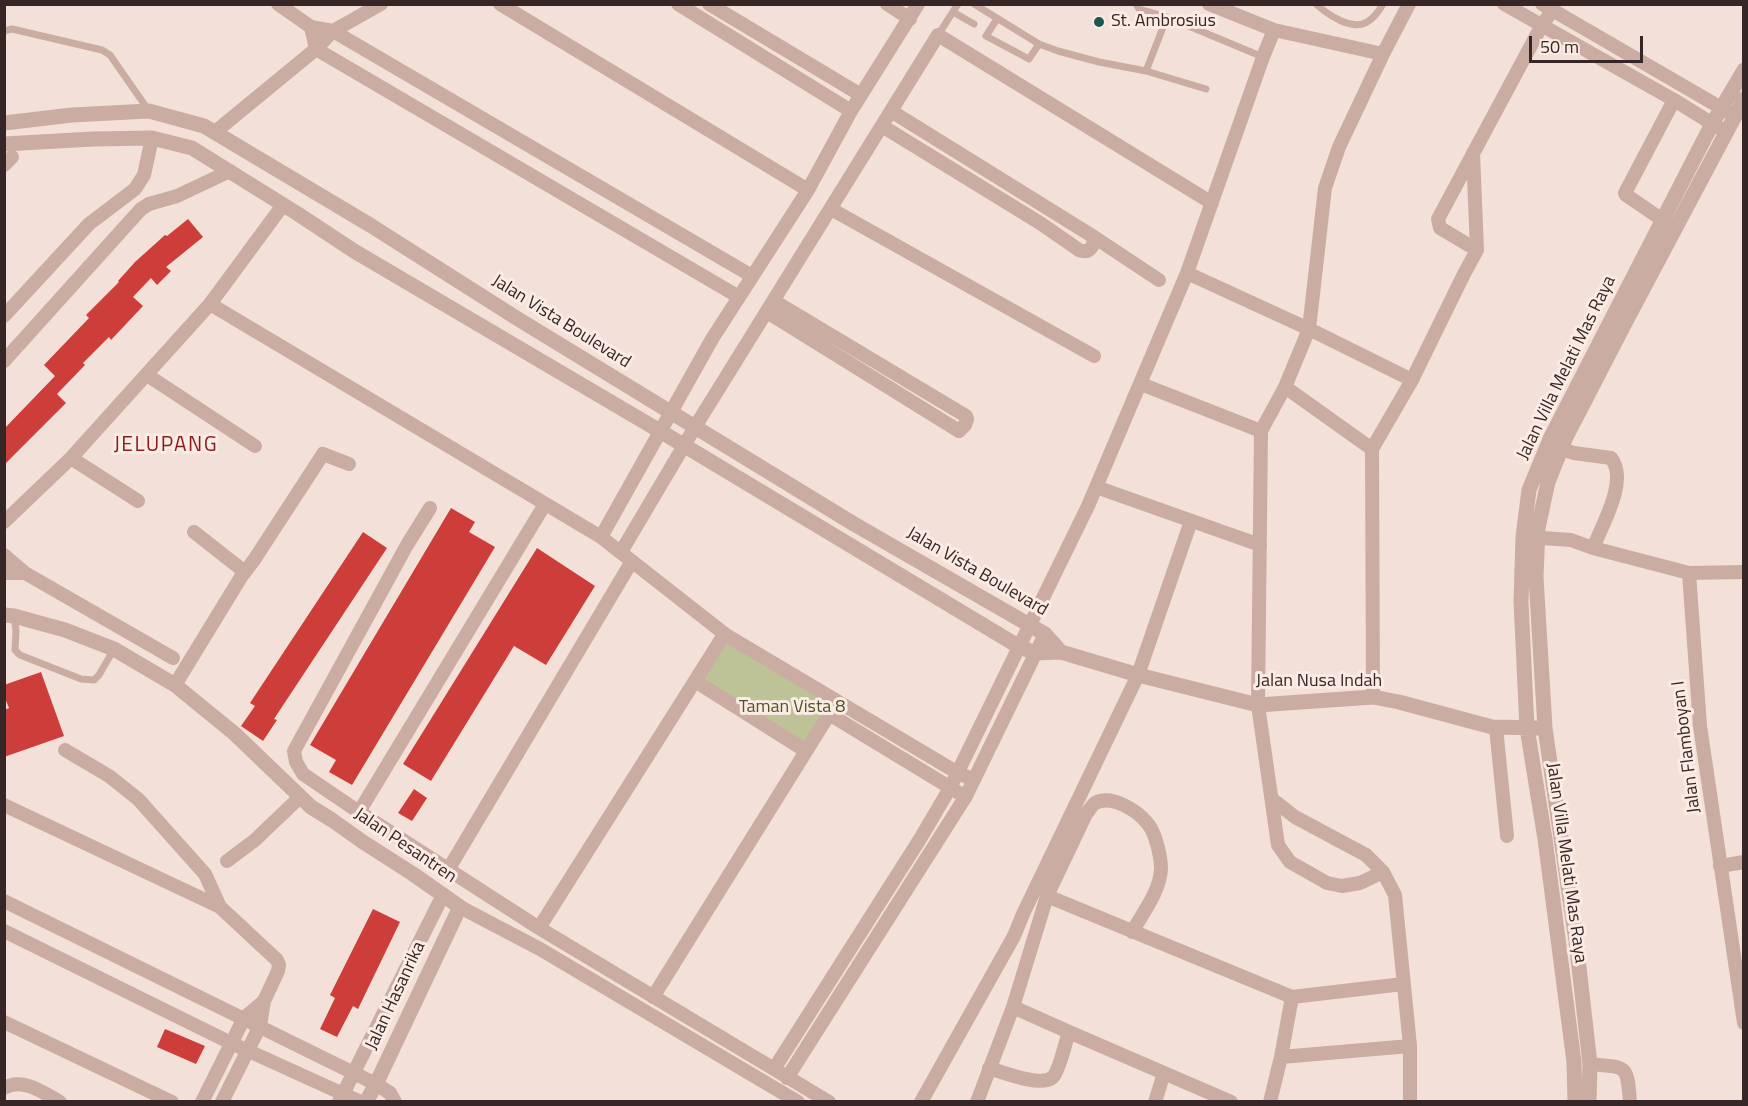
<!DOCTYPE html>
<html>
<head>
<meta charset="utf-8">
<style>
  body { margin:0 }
  #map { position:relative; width:1748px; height:1106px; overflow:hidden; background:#f3e0d8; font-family:"Titillium Web",sans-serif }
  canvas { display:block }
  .frame { position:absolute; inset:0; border:6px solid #362726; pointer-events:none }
  .scale { position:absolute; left:1529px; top:36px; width:114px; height:27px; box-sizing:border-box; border:3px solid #362726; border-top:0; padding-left:8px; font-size:18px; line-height:21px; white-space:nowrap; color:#362726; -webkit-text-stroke:4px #faebe4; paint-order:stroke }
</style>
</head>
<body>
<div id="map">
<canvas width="1748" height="1106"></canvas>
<div class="frame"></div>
<div class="scale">50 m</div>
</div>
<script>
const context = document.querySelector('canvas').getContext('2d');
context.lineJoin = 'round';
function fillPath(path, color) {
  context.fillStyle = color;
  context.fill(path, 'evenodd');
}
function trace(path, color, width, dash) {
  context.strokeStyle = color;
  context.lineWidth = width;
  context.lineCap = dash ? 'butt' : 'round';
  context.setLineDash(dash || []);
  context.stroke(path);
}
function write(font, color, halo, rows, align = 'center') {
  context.font = font + ' "Titillium Web",sans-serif';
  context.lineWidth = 6;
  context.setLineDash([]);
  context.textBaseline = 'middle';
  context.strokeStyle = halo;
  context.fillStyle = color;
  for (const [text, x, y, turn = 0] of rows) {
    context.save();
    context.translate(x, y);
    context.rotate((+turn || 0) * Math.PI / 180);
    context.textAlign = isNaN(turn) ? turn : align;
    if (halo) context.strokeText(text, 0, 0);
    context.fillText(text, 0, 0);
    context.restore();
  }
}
fillPath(new Path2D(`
  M726,635L837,701L806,751L695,681Z`), '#bdc297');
fillPath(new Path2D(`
  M188,219L203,237L166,267L171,271L157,285L151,278L133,297L143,306L111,340L109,337L83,363L85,365L57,394L66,403L4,465V429L55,376L44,365L89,318L86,315L119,282L118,281L135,262L165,235L167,236Z
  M451,508L475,522L469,532L495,547L352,785L329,772L336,760L310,745Z
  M363,532L387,548L274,719L277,720L263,741L241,726L255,706L250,703Z
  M537,548L595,586L546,665L514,646L431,781L403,764Z
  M41,672L64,736L4,757V710L9,708L4,696V685Z
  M414,789L427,798L412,821L398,813Z
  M373,909L400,922L358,1009L353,1006L337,1037L320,1029L335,998L330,995Z
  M165,1029L205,1046L196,1064L157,1047Z`), '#cd3e3b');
trace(new Path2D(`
  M974,4L1039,44L1058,51L1099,62L1146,71L1206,89
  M1136,4L1139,9L1167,17L1263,57
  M1316,4C1328,15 1352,31 1367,22C1374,18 1379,11 1383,4
  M953,12L974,24
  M997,19L986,36L1029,59L1039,44
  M4,31L12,29L102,50L110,55L149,111
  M938,35L958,4
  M1146,71L1167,17
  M14,616L16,631L15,650L20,655L81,679L94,680L99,675L114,649`), '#cbaca3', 7);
trace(new Path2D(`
  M278,4L311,27L333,31L752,276
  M500,4L808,190
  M678,4L851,111
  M709,4L861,95
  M887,4L910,19
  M1209,4L1274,30
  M1504,4L1674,100L1721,129
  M1542,4L1730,113
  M311,27L316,49L739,297
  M891,111L1094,237L1159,280
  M882,126L1040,223L1079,250C1089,254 1094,247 1094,237
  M215,132L316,49L333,31L381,4
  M4,165L12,157
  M831,209L1094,356
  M1670,225L1626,195L1625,193L1674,100
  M1477,250L1440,228L1438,219L1542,25L1552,11
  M1187,273L1309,329L1412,380
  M210,304L283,205
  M767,312L959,431L965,425L967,419L966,416L774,301
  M4,316L89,224L135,189L144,175L152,138
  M4,361L141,209L149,204L177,196L230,171
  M147,375L255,446
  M1141,384L1261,431
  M1285,387L1372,449L1373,697
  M1372,449L1412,380L1464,274L1477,250L1473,153
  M1561,449L1574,453L1611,458C1629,480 1602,525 1593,548
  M71,458L138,501
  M1096,487L1260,545
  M430,508L407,545L294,751L296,762L303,774L359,812L539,928L829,1102
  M4,522L71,458L210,304L601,537L726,635
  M194,532L245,572
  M601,537L712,339L808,190L851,111L918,4
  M1528,537L1571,540L1593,548L1689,573L1744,572
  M621,552L695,427L938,35L1212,203
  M4,555L25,573L173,658
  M4,573H25
  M1689,573L1700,726L1744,1023
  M695,681L806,751
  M175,685L241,577L254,560L323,454L349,464
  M1496,728L1507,836
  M65,750L109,776L138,799L205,874L220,907
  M1272,799L1295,817L1366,855L1383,872L1395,895L1410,1046V1102
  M4,805L220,907L277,960L279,965L278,971L264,1001L260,1026L222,1102
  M359,812L545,504
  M227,861L255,840L300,797
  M1720,866L1744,862
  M448,870L632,561
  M1383,872L1360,883L1342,886L1327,883L1290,862L1278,845L1258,705L1261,431L1285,387L1309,329L1325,188L1339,147L1383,54L1409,4
  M1047,896L1292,997L1403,984
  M4,901L376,1084L390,1093L395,1102
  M460,907L540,949L798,1102
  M539,928L722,638L726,635L958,773L974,780
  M4,931L231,1043L361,1102
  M653,997L828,716L834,717L959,793
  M1013,1007L1069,1032L1231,1102
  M4,1022L172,1102
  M1281,1057L1410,1046
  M1590,1064C1627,1068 1627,1063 1630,1102
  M989,1068C1003,1072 1041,1088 1053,1077C1060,1069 1065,1043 1069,1032
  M774,1069L920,839L950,788L1088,506L1187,273L1263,57L1274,30L1383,54
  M787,1078L966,796L1045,634
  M4,1088C23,1077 44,1093 60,1102
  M202,1102L244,1018L264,1001
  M339,1102L439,903
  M921,1102L1014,936L1023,914L1138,675L1191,521
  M977,1102L1013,1007L1047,896L1086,814C1089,811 1092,805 1095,803C1112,794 1138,811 1148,824C1156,834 1161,857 1161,869C1160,891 1143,913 1132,932
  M1155,1102L1164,1073
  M1270,1102L1281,1057L1292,997`), '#cbaca3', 14);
trace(new Path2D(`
  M4,123L72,115L149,111L204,126L370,225L518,319L854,524L1045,634L1061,652
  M4,144L93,139L152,138L192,148L298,214L354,251L660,431L1018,646L1035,653L1061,652L1138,675L1258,705L1373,697L1399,702L1492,727L1545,728
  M4,615L14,616L65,630L114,649L175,685L235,734L311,807L332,820L363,842L413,874L460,907L376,1084L366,1102
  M1575,1102L1574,1062L1545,839L1527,728L1521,602L1523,537L1529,490L1550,439L1712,124L1744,70
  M1589,1102L1590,1064L1576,941L1545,728L1536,577L1538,528L1548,482L1566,437L1625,323L1744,99`), '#cbaca3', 15);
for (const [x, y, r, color] of [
  [1099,22,6,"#19594f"]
]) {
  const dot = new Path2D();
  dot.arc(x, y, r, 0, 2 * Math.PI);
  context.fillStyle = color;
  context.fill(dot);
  trace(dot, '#faebe4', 2);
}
write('18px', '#362726', '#faebe4', [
  ["St. Ambrosius",1111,22]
], 'left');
write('18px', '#362726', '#faebe4', [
  ["Jalan Vista Boulevard",561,322,32],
  ["Jalan Villa Melati Mas Raya",1567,368,-64],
  ["Jalan Vista Boulevard",977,572,30],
  ["Jalan Nusa Indah",1319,682],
  ["Jalan Flamboyan I",1687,747,-97],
  ["Jalan Pesantren",405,846,34],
  ["Jalan Villa Melati Mas Raya",1566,863,82],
  ["Jalan Hasanrika",396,996,-65]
]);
write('18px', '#4f5528', '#faebe4', [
  ["Taman Vista 8",792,708]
]);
context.letterSpacing = '1.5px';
write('21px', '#891c1a', '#faebe4', [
  ["JELUPANG",166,446]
]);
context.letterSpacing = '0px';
</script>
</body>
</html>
